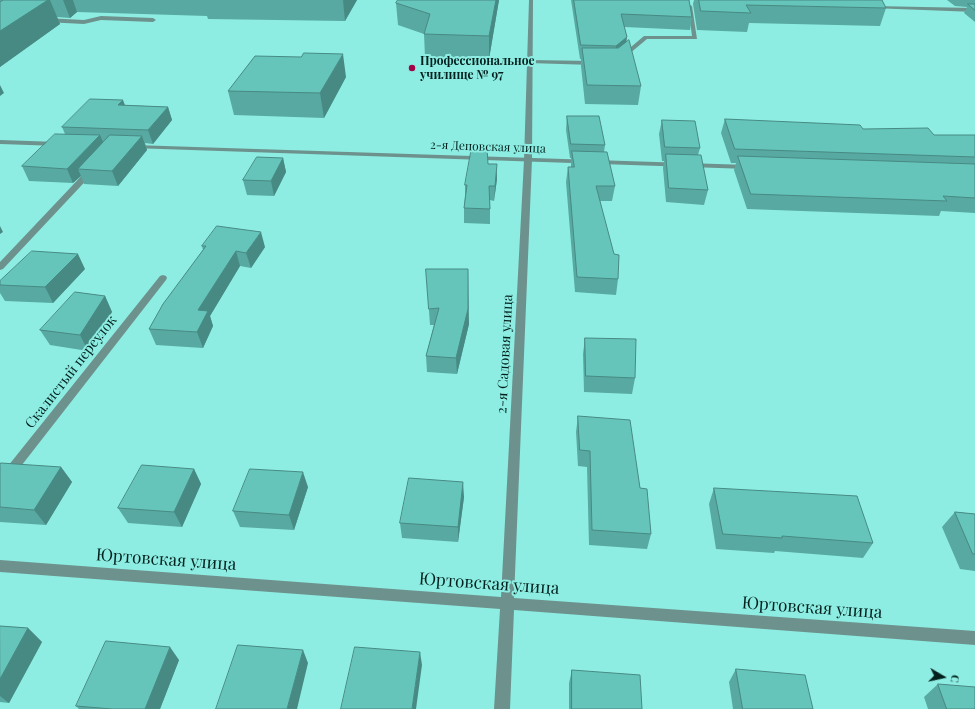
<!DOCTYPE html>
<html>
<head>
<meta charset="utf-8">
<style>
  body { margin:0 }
  #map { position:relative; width:975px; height:709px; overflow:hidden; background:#8eede2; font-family:"Playfair Display",serif }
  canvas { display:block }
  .north { position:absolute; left:923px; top:657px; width:40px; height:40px; -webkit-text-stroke:3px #8eede2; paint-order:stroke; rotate:99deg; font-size:11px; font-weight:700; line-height:16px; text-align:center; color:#02211e }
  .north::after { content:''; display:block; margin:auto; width:14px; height:18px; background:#02211e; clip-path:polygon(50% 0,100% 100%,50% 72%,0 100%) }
</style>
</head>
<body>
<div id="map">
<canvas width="975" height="709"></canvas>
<div class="north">С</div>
</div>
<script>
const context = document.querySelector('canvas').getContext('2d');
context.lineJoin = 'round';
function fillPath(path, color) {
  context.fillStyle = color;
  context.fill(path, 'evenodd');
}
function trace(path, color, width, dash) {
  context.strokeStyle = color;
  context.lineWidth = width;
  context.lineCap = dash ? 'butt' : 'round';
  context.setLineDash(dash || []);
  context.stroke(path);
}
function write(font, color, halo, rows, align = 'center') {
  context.font = font + ' "Playfair Display",serif';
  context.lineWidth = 4;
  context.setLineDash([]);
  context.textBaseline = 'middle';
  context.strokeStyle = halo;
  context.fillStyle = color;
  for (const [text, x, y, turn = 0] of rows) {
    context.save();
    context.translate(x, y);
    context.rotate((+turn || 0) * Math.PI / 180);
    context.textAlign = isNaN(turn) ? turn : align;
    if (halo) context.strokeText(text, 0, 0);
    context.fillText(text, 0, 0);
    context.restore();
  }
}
fillPath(new Path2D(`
  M690,5L692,6L697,39H647L623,59H619V57L644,36H692L688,6Z
  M101,16L153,18L156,20L153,22L101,20L84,24L45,22L42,20L45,18L84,20Z
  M530,60L593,61L596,63L593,65L528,63L527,62Z`), '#6d928d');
fillPath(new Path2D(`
  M529,0H533L532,160L514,598L975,631V645L514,610L510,709H494L500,609L0,572V560L501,597L524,160Z
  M88,169H91L95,171L3,269L0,270V262Z
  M163,275L166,276L167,278L166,280L4,488L0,490V476L160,276Z`), '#6d928d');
fillPath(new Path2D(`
  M873,6L975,8V12L871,8Z
  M0,140L58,142L61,144L58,146L0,144Z
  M134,145L748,165L752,167L748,169L132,148L131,147Z`), '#6d928d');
fillPath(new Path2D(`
  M0,0H357L345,21L208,19L207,16L77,12L70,18L57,17L60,24L0,67Z
  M499,0L489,59L425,57L424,34L398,25L396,3Z
  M571,0H689L692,17L690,30L624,27L627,37L626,42L641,86L638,105L585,104L581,66V59H580Z
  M694,0H882L886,8L880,26L749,23L747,32L697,30L693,4Z
  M947,0H975V22L964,13L967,7L955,6Z
  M346,77L324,118L234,115L228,91Z
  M125,105L168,107L172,120L153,144L145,143L147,150L118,186L84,184L81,176L73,183L29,181L22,166L65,134L62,127Z
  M567,116L605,145L604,152L615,186L612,201H600L618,279L616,295L575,292L566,182L568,167H571V158H570L566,130Z
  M725,119L863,129L934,135H975V213L941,211L939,216L747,209L734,170L736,163H731L721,133Z
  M662,120L700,148L698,155L708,190L704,205L666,202L663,168L664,161H662L659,134Z
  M283,158L286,172L274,196L247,195L243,180Z
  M488,164L497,179L494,201L490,200V224L464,223V208L465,196V185Z
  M202,246L265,247L251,268L240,266L210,316L213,326L203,348L156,345L149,329L203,250Z
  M85,269L53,303L5,301L0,293V281Z
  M426,269L469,324L457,374L427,372L426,356L434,325H430Z
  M105,296L112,312L88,351L50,345L40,330Z
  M585,338L635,378L632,394L584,392L583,354Z
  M578,416L640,488L651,534L647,549L589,545L587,467L578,466L576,432Z
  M0,465L61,467L72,482L46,525L0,522Z
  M194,469L201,484L182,527L128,523L118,508Z
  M308,487L294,530L240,527L233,511Z
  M714,488L873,543L863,558L775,551L774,553L716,549L709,504Z
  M464,497L458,542L402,538L400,523Z
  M955,512L975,514V571L960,569L942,527Z
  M0,626L28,628L42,642L9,703L0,702Z
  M179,660L160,709H79L76,706Z
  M736,669L813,709H733L729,682Z
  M572,670L642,709H569V683Z
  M938,684L975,709H928L924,697Z`), '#58a9a1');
fillPath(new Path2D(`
  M48,0H50L60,24L0,67V31Z
  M63,0H73L77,12L70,18Z
  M343,0H357L345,21Z
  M496,0H499L489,59V36Z
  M627,37L625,50L614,59L616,46Z
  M343,54L346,77L324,118L320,93Z
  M0,85L4,93L0,96Z
  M123,100L128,113L118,105Z
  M168,107L172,120L153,144L148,130Z
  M100,135L106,149L78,169L81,176L73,183L67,169Z
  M142,136L147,150L118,186L112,171Z
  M283,158L286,172L274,196L271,181Z
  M497,164V179L494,201L495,186Z
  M0,226L3,232L0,234Z
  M261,232L265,247L251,268L246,253Z
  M236,251L240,266L210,316L213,326L203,348L197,332L198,310Z
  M78,254L85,269L53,303L45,287Z
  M468,269L469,324L457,374L456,358Z
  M105,296L112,312L88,351L80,335Z
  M61,467L72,482L46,525L34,510Z
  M194,469L201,484L182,527L174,512Z
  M303,472L308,487L294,530L289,515Z
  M463,482L464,497L458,542V527Z
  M28,628L42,642L9,703L0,696V679Z
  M170,647L179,660L160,709H145Z
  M303,650L308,663L297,709H287Z
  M420,652L422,665L416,709H412Z`), '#478a83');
const building = new Path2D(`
  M4,0H48L0,31V2Z
  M398,0H496L489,36L424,34L430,14L396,3Z
  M574,0H689L692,17L621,14L627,37L616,46L581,45Z
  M699,0H882L886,8L746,5L751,13L701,11Z
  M968,4H975V10Z
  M629,40L641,86L587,85L582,48H618Z
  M304,53L343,54L320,93L228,91L255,56L301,57Z
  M90,99L123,100L118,105L168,107L148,130L62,127Z
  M567,116H599L605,145L571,144Z
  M725,119L860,125L863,129L928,128L934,135H975V157L735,149Z
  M662,120L695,121L700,148L665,147Z
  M55,134L100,135L67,169L22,166Z
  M110,135L142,136L112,171L78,169Z
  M472,147L487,148L488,164H497L495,186H489L490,209L464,208L467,185H465Z
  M572,151L607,152L615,186H596L614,254L619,255L618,279L577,277L568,167H574Z
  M666,154L701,155L708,190L669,188Z
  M738,156L975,164V198L943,196L947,201L751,194Z
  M257,157L283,158L271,181L243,180Z
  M217,226L261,232L246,253L236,251L198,310L208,311L197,332L149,329L163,304L206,246H202Z
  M32,251L78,254L45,287L0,285V281Z
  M426,269H468V309L456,358L426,356L439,308L429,309Z
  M75,292L105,296L80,335L40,330Z
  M585,338L636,339L635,378L586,376Z
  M578,416L630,420L640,488L647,489L651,534L592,530L590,451L580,450Z
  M1,463L61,467L34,510L0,507V465Z
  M142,465L194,469L174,512L118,508Z
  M250,469L303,472L289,515L233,511Z
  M409,478L463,482L458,527L400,523Z
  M714,488L857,496L873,543L782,536V538L723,534Z
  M955,512L975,514V554H973Z
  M0,626L28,628L0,679Z
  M106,641L170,647L145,709H112L76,706Z
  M238,645L303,650L287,709H216Z
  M355,647L420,652L412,709H341Z
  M736,669L805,675L813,709H743Z
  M572,670L640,675L642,709H572Z
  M938,684L975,687V709H947Z`);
fillPath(building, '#66c5bb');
trace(building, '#478a83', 1);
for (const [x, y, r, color] of [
  [412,68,4,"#a00446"]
]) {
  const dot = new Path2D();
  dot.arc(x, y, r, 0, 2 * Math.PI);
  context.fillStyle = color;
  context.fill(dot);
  trace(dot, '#8eede2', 1.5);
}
write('bold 12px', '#02211e', '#8eede2', [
  ["Профессиональное",420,61],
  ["училище № 97",420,75]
], 'left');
write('12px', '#02211e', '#8eede2', [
  ["2-я Деповская улица",488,147,2]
]);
write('14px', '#02211e', '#8eede2', [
  ["2-я Садовая улица",505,354,-87],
  ["Скалистый переулок",71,372,-52]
]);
write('17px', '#02211e', '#8eede2', [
  ["Юртовская улица",166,560,4],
  ["Юртовская улица",489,584,4],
  ["Юртовская улица",812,608,4]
]);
</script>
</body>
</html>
